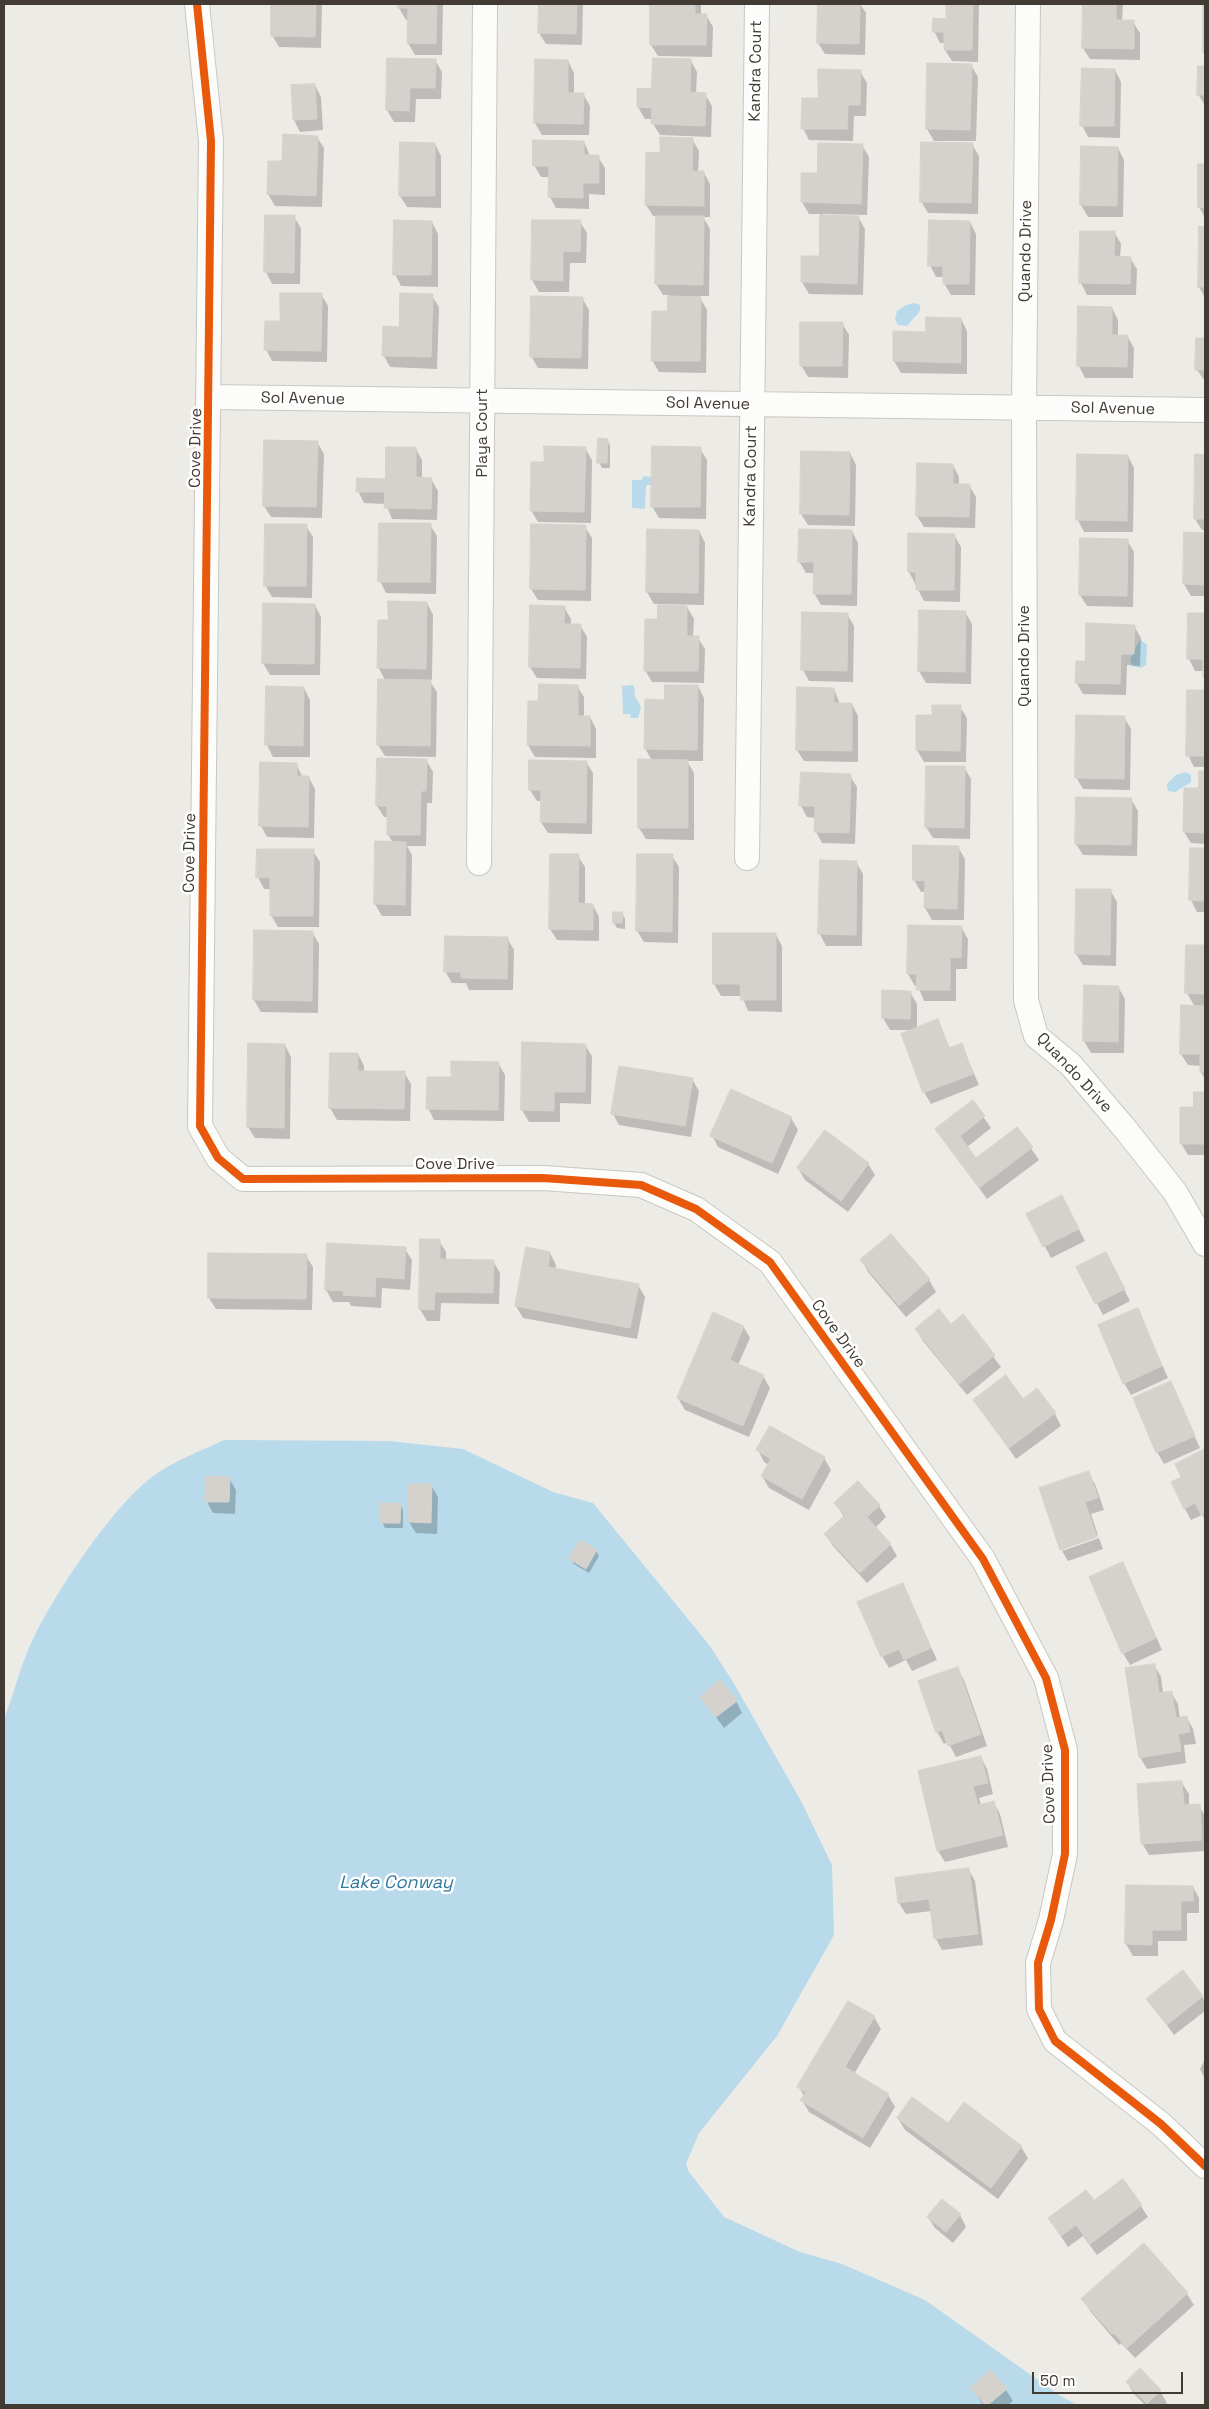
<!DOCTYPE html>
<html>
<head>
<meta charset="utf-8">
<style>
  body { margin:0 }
  #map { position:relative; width:1209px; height:2409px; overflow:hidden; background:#edebe6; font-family:"Space Grotesk",sans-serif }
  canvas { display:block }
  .frame { position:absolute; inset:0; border:5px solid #423b34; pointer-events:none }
  .scale { position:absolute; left:1032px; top:2372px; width:151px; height:22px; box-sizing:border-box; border:2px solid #423b34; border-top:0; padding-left:6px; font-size:15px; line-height:18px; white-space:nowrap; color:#423b34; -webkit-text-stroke:4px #fff; paint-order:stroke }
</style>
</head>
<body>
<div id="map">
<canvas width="1209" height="2409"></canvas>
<div class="frame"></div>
<div class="scale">50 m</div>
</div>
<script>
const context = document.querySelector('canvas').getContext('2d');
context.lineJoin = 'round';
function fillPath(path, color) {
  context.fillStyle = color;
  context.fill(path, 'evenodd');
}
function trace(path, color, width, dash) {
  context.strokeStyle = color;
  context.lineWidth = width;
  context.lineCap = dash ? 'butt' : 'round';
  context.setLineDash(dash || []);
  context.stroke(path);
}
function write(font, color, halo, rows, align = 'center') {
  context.font = font + ' "Space Grotesk",sans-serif';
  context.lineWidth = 5;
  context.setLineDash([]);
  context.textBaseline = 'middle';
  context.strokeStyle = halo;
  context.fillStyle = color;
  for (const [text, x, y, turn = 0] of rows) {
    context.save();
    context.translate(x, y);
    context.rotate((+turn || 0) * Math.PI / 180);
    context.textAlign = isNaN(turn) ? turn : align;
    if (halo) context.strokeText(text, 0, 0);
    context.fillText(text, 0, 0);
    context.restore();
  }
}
fillPath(new Path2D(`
  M915,303L920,305V311L907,326L898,325L895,320L897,311L906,305Z
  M643,476L652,477V485H646L645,509L632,508V480H642Z
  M1141,640L1147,645L1146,665L1141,668L1132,666L1130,661C1132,655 1136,644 1141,640Z
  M633,685L635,689L634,694L641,707L638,718H631L630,714H623L622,686Z
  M1185,772L1191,775V782L1175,792L1168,791L1167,784L1176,775Z
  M224,1440L389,1441L463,1449L553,1492L593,1503L710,1646L733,1682L801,1801L832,1865L834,1935L777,2036L699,2133L686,2164L689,2172L724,2217L800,2252L842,2264L925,2300L1062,2397L1078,2405H4L5,1717C15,1690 22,1660 35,1635C57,1590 118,1498 159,1472C179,1459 203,1450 224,1440Z`), '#b8daea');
fillPath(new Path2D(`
  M273,4H322L321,48L279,47L272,35Z
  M399,4H443L442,55H415L408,43L409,20H406L399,8Z
  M540,4H583L582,45L546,44L539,33Z
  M651,4H701V15H706L713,27L712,57L658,56L651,45Z
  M819,4H860L866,13L865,55L825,54L818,43Z
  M948,4H979L978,62L952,61L945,50V43H940L934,31L947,20Z
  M1084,4H1123L1122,22H1133L1140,33V60L1090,59L1083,48Z
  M1205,4V55L1204,52Z
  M435,60L442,72L441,99H416L415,122H394L387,110Z
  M568,61L574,73V94H583L590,106L589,135H542L535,123Z
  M691,61L697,72L696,94H705L712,106L711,137L660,135L653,124V119H645L638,107L653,90Z
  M971,65L978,77L976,141H934L927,129Z
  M1199,67L1205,68V106L1198,94Z
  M1115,70L1121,82L1120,138L1088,137L1082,125Z
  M860,71L867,83L866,116H854L853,141L809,140L803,128Z
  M315,85L321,97L323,130L300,132L294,120Z
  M317,137L324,148L322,207L275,206L268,194L269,162L283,163Z
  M692,139L699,151L698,173H704L710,184V217H703L710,229L709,296H699L707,310L706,373L659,372L652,360L669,313V295H663L656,284L658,216H653L646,205L661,154Z
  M584,142L590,156L598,157L605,168V195L589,194V209L556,208L550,197V177H541L534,165Z
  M435,144L441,156V208L407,207L400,196Z
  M972,144L979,156L978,214L928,213L921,201Z
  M862,145L869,157L867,215L823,214V216L858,217L865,229L863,295L809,294L802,282L820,258L821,214H809L802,202L818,174Z
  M1082,148H1118L1124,160L1123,217H1088L1081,205Z
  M1199,166H1205V218L1199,207Z
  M294,217L301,228L300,284H272L266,272Z
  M432,222L438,234V287L401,286L395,274Z
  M580,222L587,233L586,263H570L569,292H539L532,280Z
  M970,222L976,234L975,295H951L944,283V277H936L930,265Z
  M1200,228H1205V298L1199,287Z
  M1114,232L1121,244L1120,258H1130L1137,269L1136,295H1087L1081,283Z
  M321,294L328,306L327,362L272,361L266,349L281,323Z
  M432,296L439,307L437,369L390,367L384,356L400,328Z
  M582,298L589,310L588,369L538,368L531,356Z
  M1112,308L1118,320V336H1127L1134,348L1133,378H1085L1079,366Z
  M961,319L967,331V374L901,373L894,361V332L927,333Z
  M842,323L849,335L848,378L808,377L801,365Z
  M1197,340H1205V381L1197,370Z
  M607,440L610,445V468H602L599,462Z
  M317,442L324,454L322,518L271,517L264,506Z
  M585,448L592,460L591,523L538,522L531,510L545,463Z
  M416,449L422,460V479H431L438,491L437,520L392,519L386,504L364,503L358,491L386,480Z
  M700,449L707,460L706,519L659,518L652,506Z
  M850,453L856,465L855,526L808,525L801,514Z
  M1128,456L1134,468L1133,532H1084L1078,520Z
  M1196,456H1205V530H1202L1195,519Z
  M953,465L959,477V485H969L976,497L975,528L924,527L917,516Z
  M430,525L437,536L436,594L386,593L380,581Z
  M306,526L313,537L312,598L272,597L265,585Z
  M585,527L592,538L591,601L538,600L531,589Z
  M648,531H699L705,543L704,605L654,604L647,592Z
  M852,531L858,543L857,606L821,605L814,593L815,573H806L799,561Z
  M1185,534H1205V596H1191L1184,584Z
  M954,535L961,547L960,602L924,601L909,572Z
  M1127,540L1134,552L1133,607L1087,606L1080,595Z
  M427,603L433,615L432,680H429L437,692L436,757L385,756L378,745L385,680L378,667L389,621Z
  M315,605L321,617L320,675H270L263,663Z
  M564,607L571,619V625H580L587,637L586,679L537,678L530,667Z
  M687,607L694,619L693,638H698L705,649L704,683L652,682L645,670L659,620Z
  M920,611L965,612L972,624L971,684L926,683L919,671Z
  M847,614L854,626L853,682L809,681L803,670Z
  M1189,614L1205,615V679L1204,671H1195L1189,659Z
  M1134,626L1141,638L1140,666L1127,665L1126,695L1083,694L1076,682L1086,662Z
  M577,686L584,697V717H590L596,729V758L535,757L528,745L540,703Z
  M698,686L704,698L703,761H687L694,773V840L646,839L639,828L652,761L645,748L666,701Z
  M268,688H304L310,700V757H273L267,745Z
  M834,689L840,704H852L858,716V762L804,761L797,750Z
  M1189,691H1205V767H1194L1188,755Z
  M960,707L967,718L966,762H924L917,750L933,716Z
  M1124,717L1131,729L1130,790L1083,789L1076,777Z
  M426,760L433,772L432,803H427L426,846H407L412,855L411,916H382L375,904L393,843L388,834V817H384L377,806Z
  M586,762L593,773L592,834L548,833L541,822L542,801H537L530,790Z
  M296,764L303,778H309L315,789L314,838L267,837L261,826Z
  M964,767L971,779L970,839L933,838L926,827Z
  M1200,772H1205V844L1191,843L1184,832L1199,789Z
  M850,776L857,787L855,844L822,843L816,832V818L807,817L801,806Z
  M1131,799L1138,811L1137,856L1083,855L1076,844Z
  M958,847L965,859L964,920H932L925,908L926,892H921L914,880Z
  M1192,849H1205V912H1197L1191,900Z
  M313,851L320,862L319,927H278L271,915V889H264L258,877Z
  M578,856L585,867V905H593L599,917V941L557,940L550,929Z
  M672,856L679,867L678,943L644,942L637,931Z
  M856,862L863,874L862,946H826L820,934Z
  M1110,890L1117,902L1116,966L1083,965L1076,954Z
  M622,913L625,919V929L617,928L614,923Z
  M961,927L968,939L967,969H956V1001H924L918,986H915L908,974Z
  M312,932L319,944L318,1013L261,1012L254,1000Z
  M776,935L782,946V1012L748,1011L742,996H721L714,984Z
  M507,938L514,950L513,990H469L466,983H452L445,971Z
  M1188,946L1205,947V1079L1201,1072V1066L1188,1065L1181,1054L1195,1007L1187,993Z
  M1118,987L1125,999L1124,1053H1091L1084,1041Z
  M884,992H910L917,1004V1029L937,1021L950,1048L961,1044L979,1085L931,1104L924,1092L913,1030H890L883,1018Z
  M285,1045L291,1057L290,1139L255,1138L248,1127Z
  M585,1045L592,1056L591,1104L560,1103V1122H529L522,1110Z
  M331,1054H358L364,1066V1072H404L411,1084L410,1121L337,1120L330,1108Z
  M498,1063L505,1075L504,1121L434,1120L428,1108L452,1078Z
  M692,1079L699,1091L691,1137L619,1125L613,1114Z
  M1195,1093H1205V1155H1188L1181,1143L1194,1108Z
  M973,1102L991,1128L967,1147L976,1160L1017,1128L1039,1160L987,1199L936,1129Z
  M791,1118L798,1130L778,1174L718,1147L712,1135Z
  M868,1164L875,1175L848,1212L805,1180L798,1168Z
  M1062,1197L1085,1241L1051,1258L1028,1214Z
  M891,1235L929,1280L936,1292L906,1317L868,1272L862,1261Z
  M421,1240L439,1241L446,1252V1261H493L500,1273L499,1304L441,1303L440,1321H427L420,1309Z
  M405,1249L412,1260L410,1290L382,1288L381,1308L351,1306L349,1302H333L326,1290Z
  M550,1253L556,1265L555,1270L638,1285L645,1297L637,1339L523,1318L516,1306Z
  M306,1256L313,1267L312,1310L216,1309L209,1298Z
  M1112,1265L1130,1301L1103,1315L1078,1267Z
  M1137,1309L1168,1378L1131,1395L1124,1383Z
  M963,1316L1001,1367L967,1395L923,1341L916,1329L951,1326Z
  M743,1326L750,1338L738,1365L763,1376L770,1388L749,1437L685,1410L678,1398Z
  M1170,1383L1200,1448L1164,1464L1157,1452Z
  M974,1400L1023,1401L1055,1414L1061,1426L1016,1459Z
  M758,1450L824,1458L831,1470L809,1510L769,1488L762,1476L769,1465L764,1462Z
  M1205,1450V1520L1202,1515L1191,1520L1185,1509L1183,1478L1177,1464Z
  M1088,1473L1095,1484L1104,1510L1091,1514L1098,1535L1062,1550L1041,1489Z
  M229,1478L236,1490L235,1514L213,1513L207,1502Z
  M858,1482L879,1506L886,1517L875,1528L890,1544L897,1556L867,1583L833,1546L826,1534L844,1517L836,1503Z
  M431,1485L438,1497L437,1534L416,1533L409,1522Z
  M400,1504L403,1510V1528H385L382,1522Z
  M1099,1538L1103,1549L1068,1561L1062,1551Z
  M596,1551L599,1556L589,1573L574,1564L571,1559Z
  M1123,1563L1162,1650L1130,1665L1123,1653Z
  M902,1584L937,1660L912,1671L906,1660L889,1668L882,1656Z
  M1154,1665L1161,1677L1163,1693L1171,1692L1178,1704L1180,1719L1187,1718L1193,1729L1196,1744L1184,1745L1186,1763L1147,1769L1140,1757Z
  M957,1668L964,1680L987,1746L956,1757L948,1742L944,1744L937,1732Z
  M701,1697L736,1701L742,1713L724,1728Z
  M981,1757L987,1769L993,1794L979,1798L981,1806L994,1803L1000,1814L1008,1847L945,1862L938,1851Z
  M1182,1783L1189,1794V1806H1199L1205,1816V1851L1149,1855L1142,1843Z
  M969,1870L975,1881L983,1945L942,1950L936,1939L932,1911L906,1914L899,1903Z
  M1127,1886L1193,1887L1199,1898V1913H1187V1941H1158V1956H1133L1126,1944Z
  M1202,1996L1205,2002V2011L1174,2035L1148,1999Z
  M874,2017L881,2029L854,2074L888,2095L895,2107L870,2148L809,2112L802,2100L804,2096L799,2087Z
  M1205,2059V2079L1200,2069Z
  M898,2118L948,2125L1021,2147L1028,2158L998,2199L905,2130Z
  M1093,2202L1141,2206L1148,2217L1097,2255L1083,2236L1068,2247L1049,2218Z
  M960,2215L966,2227L953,2243L935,2228L928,2217Z
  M1144,2245L1187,2294L1194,2305L1135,2358L1121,2343L1119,2345L1090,2311L1083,2299Z
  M1140,2370L1160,2391L1167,2403L1164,2405H1145L1134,2394L1127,2382Z
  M972,2389L1006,2390L1013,2401L1008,2405H983Z`), '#0003');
const building = new Path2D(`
  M271,4H316L315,37L271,36Z
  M398,4H437L436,44L407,43L408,8H398Z
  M539,4H577L576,34L538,33Z
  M650,4H695V14H707L706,45H650Z
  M818,4H860L859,44L817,43Z
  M946,4H973L972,50H944V32H932L933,18L946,19Z
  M1083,4H1116V20H1134V49L1082,48Z
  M1203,4H1205V53H1203Z
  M387,58L436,59L435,88H410L409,111L386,110Z
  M653,58L691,59L690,92L706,93L705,126L651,124L652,108L637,107V88L651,89Z
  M535,59L568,60V93H584L583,124L534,123Z
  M927,63L972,64L970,130L926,129Z
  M1198,66H1205V95H1197Z
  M1082,68L1115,69L1114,126H1080Z
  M818,69L861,70L860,105H848L847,129H801L802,98H818Z
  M315,84L317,119L293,120L291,85Z
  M283,134L318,136L316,196L267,194L268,161H282Z
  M660,137L693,138L692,171H704V206L645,205L646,152L660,153Z
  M533,140L584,141V155H599V183H583V198L548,197L549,166H533Z
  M400,142L435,143V196H399Z
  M921,142L973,143L971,203L920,202Z
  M818,143L863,144L861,204L801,202V173H817Z
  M1081,146L1118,147L1117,206L1080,205Z
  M1198,164H1205V208L1198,207Z
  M265,215H295L294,273L264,272Z
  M820,215L859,216L857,284L801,282V256H819Z
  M656,216H704L703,285L655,284Z
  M394,220L432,221L431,275H393Z
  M532,220H581L580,252L563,251V281L531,280Z
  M929,220L970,221L969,284H943V266H928Z
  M1199,226L1205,227V287H1198Z
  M1080,231H1115L1114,256L1131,257L1130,284L1079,283Z
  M280,293H322L321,351L264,350L265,321H280Z
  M400,293L433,294L431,357L382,356L383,326L399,327Z
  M531,296L583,297L581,358L530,357Z
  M668,296L701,297L700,361H651L652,311H667Z
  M1078,306L1112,307V335H1128L1127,367L1077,366Z
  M926,317L961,318V363L893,361V331L925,332Z
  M800,322H843L842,366H800Z
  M1196,338H1205V370H1195Z
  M598,438L608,439L607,463H597Z
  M264,440L318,441L316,507L263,506Z
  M544,446L586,447L584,512L530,511L531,462H544Z
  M652,446L701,447L700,507H651Z
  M386,447H416V477L432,478L431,509L384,508L385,492H356L357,478L385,479Z
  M801,451L850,452L849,515L800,514Z
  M1077,454L1128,455L1127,521L1076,520Z
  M1195,454L1205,455V519H1194Z
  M917,463L953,464V484H970L969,517L916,516Z
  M379,523H431L430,582H378Z
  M265,524H307L306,586H264Z
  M531,524L586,525L585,590L530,589Z
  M647,529L699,530L698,593L646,592Z
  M799,529L852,530L851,594H813L814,562H798Z
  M1184,532L1205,533V585L1183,584Z
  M908,533L955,534L954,590H916V572H908Z
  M1080,538L1128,539L1127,596L1079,595Z
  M388,601L427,602L426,669L377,668L378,620H388Z
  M263,603L315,604L314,664L262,663Z
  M530,605L565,606L564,624H581L580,668L529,667Z
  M658,605L687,606V636H699L698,671H644L645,619H657Z
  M919,610L966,611L965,672L918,671Z
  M802,612L848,613L847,671L801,670Z
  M1188,613H1205V677H1203V659H1187Z
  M1086,623L1135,625L1134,654H1121L1120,684L1075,683L1076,661H1085Z
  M378,679L431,680L430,746L377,745Z
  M539,684L578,685V716H590V746L527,745L528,701H538Z
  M665,685H698L697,750L644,749L645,699L664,700Z
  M266,686L304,687L303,746L265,745Z
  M797,687L834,688V703H852V751L796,750Z
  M1187,690H1205V756H1186Z
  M932,705H961L960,751L916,750V715H932Z
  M1076,715L1125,716L1124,779L1075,778Z
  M377,758L427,759L426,791H421L420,835H387V806H376Z
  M638,759L688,760V828H638Z
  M529,760L587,761L586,823L540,822L541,790H529Z
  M260,762L297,763V776H309L308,827L259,826Z
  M926,766H965L964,828L925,827Z
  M1199,771H1205V833L1183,832L1184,788H1198Z
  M801,772L851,774L849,833L814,832L815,806H799Z
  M1076,797L1132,798L1131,845L1075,844Z
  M375,841L406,842L405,905L374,904Z
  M913,845L959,846L957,909L924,908L925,881L913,880Z
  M1190,848H1205V901L1189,900Z
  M257,849H314L313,916H270V877L256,878Z
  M550,854H579L578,903L593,904V930L549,929Z
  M637,854H673L672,932L636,931Z
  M820,860L857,861L856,935L818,934Z
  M1076,889H1111L1110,955L1075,954Z
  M613,912H623L622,923H613Z
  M908,925L962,926L961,958L950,957V990H916L917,974H907Z
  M254,930L313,931L312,1001L253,1000Z
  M713,933H776V1000H741L740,984H713Z
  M445,936L508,937L507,979L461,978V972H444Z
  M1186,945H1205V994L1185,993Z
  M1084,985L1119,986L1118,1042L1083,1041Z
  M882,990L911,991L910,1019L882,1018Z
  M1181,1005L1205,1006V1072H1200V1054H1180Z
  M938,1019L949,1048L962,1043L973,1074L923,1093L901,1034Z
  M522,1042L586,1044L585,1092H554V1111L521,1110Z
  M248,1043L285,1044L284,1128L247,1127Z
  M330,1053H358V1071H405L404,1109L329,1108Z
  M451,1061L499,1062L498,1110L426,1109L427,1077H451Z
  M619,1066L693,1078L685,1126L611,1114Z
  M731,1089L792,1117L772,1163L710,1136Z
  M1194,1092H1205V1144H1180V1107H1193Z
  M973,1100L985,1116L960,1136L976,1158L1017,1127L1033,1147L979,1188L935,1129Z
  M825,1130L869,1163L841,1201L797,1168Z
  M1062,1195L1079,1229L1043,1247L1026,1214Z
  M891,1234L930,1279L899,1306L860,1260Z
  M420,1239H440V1259L494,1260L493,1293L435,1292L434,1310L419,1309Z
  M327,1243L406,1247L404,1279L376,1277L375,1297L343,1295L344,1291L325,1290Z
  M526,1247L550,1252L548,1267L639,1284L630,1328L515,1306Z
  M1106,1252L1125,1289L1095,1304L1076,1267Z
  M208,1253L307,1254L306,1299L208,1298Z
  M1138,1308L1162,1366L1123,1384L1098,1325Z
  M939,1309L951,1324L963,1314L995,1355L959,1384L915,1329Z
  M713,1312L744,1326L730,1360L764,1375L743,1426L677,1398Z
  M1006,1375L1023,1399L1037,1388L1056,1413L1009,1448L973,1400Z
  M1171,1381L1195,1436L1156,1453L1133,1398Z
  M770,1426L825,1457L802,1499L761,1476L771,1459L756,1450Z
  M1205,1449V1514L1201,1515L1195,1503L1184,1509L1171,1482L1181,1477L1175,1464Z
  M1089,1471L1098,1498L1085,1502L1097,1537L1060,1550L1039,1488Z
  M206,1476L230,1477L229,1502H205Z
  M858,1481L880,1505L867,1517L891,1544L860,1573L824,1534L845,1515L834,1503Z
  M409,1484H432L431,1523L408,1522Z
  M381,1503H401L400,1523H381Z
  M580,1540L597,1550L586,1569L569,1559Z
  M1123,1562L1156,1638L1122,1654L1089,1577Z
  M903,1583L931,1648L904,1660L899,1649L881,1657L857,1602Z
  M1155,1664L1159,1693L1172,1691L1176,1718L1187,1716L1190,1732L1178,1734L1181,1751L1139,1758L1125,1668Z
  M958,1667L981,1734L948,1746L942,1730L936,1733L918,1681Z
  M720,1680L737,1701L716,1717L700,1697Z
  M981,1756L988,1783L973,1786L978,1805L994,1801L1003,1835L937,1851L918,1771Z
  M1182,1781L1184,1805L1200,1804L1202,1840L1141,1844L1137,1784Z
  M969,1868L978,1934L934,1939L929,1899L898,1903L895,1878Z
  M1126,1885L1193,1886V1901H1181V1930H1152V1945L1125,1944Z
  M1183,1970L1203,1996L1167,2025L1146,1999Z
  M848,2001L875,2016L845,2067L889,2094L863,2138L800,2100L806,2092L797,2087Z
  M912,2097L948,2123L964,2102L1022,2146L991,2188L897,2118Z
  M1123,2179L1142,2205L1090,2244L1076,2225L1061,2236L1048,2218L1086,2190L1094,2200Z
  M942,2199L961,2214L946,2232L927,2217Z
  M1144,2243L1188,2293L1127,2348L1114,2333L1112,2334L1081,2299Z
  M1140,2368L1161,2390L1147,2404L1126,2382Z
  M991,2370L1007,2389L988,2405H985L970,2388Z`);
fillPath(building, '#d5d2cd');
trace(building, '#d5d2cc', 1);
const minor = new Path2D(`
  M197,4L211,141L200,1126L218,1158L243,1179L543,1178L641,1185L696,1209L770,1262L983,1559L1046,1678L1065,1750V1854L1051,1920L1038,1963L1039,2009L1055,2041L1161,2124L1205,2166
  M1028,4L1024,408L1026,1000L1036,1036L1071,1065L1126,1130L1175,1192L1205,1244
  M210,397L1205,410
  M747,858L757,4
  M479,863L485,4`);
trace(minor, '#c9c7c2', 26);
trace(minor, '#fcfcfb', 24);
trace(new Path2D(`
  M197,4L211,141L200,1126L218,1158L243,1179L543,1178L641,1185L696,1209L770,1262L983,1559L1046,1678L1065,1750V1854L1051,1920L1038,1963L1039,2009L1055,2041L1161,2124L1205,2166`), '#e8590c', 8);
write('16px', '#423b34', '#fff', [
  ["Kandra Court",756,71,-89],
  ["Quando Drive",1026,251,-89],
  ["Sol Avenue",303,399,1],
  ["Sol Avenue",708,404,1],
  ["Sol Avenue",1113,409,1],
  ["Playa Court",483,433,-90],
  ["Cove Drive",196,448,-89],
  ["Kandra Court",751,476,-89],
  ["Quando Drive",1025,656,-90],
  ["Cove Drive",190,853,-89],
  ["Quando Drive",1074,1073,47],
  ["Cove Drive",455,1165],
  ["Cove Drive",838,1334,54],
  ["Cove Drive",1049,1784,-92]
]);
write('italic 18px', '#33799f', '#fff', [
  ["Lake Conway",396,1883]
]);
</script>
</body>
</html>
